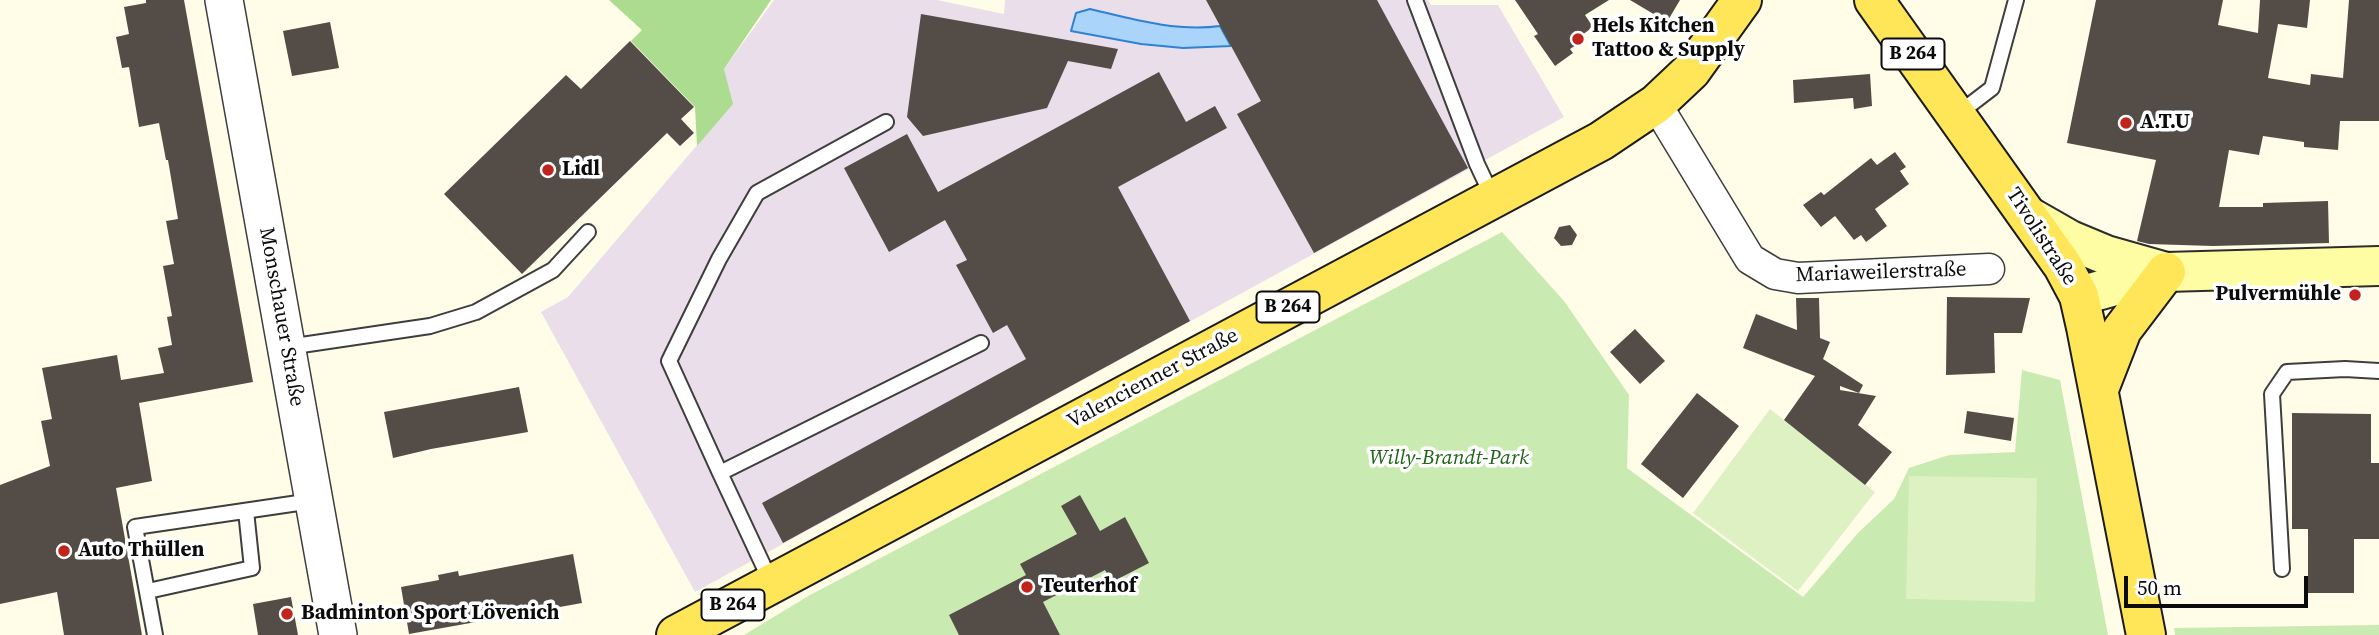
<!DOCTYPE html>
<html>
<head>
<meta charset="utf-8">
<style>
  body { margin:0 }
  #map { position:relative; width:2379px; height:635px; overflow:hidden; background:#fffde8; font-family:"Source Serif 4",serif }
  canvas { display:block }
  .scale { position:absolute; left:2124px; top:576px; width:184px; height:32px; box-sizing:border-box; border:4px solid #0b0b0b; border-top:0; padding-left:9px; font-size:21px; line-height:24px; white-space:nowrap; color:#0b0b0b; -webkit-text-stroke:5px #fff; paint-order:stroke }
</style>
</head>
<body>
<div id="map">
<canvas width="2379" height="635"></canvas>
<div class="scale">50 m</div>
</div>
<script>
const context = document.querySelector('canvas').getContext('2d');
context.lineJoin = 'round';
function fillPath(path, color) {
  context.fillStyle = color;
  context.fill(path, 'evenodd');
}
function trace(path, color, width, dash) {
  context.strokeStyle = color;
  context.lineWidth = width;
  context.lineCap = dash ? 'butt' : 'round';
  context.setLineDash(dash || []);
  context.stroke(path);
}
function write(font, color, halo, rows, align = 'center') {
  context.font = font + ' "Source Serif 4",serif';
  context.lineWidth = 7;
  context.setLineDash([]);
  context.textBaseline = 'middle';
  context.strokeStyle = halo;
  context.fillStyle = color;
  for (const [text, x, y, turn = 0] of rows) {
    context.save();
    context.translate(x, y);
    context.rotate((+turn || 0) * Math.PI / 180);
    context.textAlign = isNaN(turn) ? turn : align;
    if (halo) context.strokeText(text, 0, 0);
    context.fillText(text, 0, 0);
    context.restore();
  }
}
fillPath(new Path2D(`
  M774,0H937L1004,14L1005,0H1428L1431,5H1498L1564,117L695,592L541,312L568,297L732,104L724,69Z`), '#eadeeb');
fillPath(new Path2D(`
  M1502,232L1564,301L1629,395L1627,468L1803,597L1858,533L1894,499L1909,468L1949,455L2015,452L2022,370L2060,380L2108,635H744L810,595Z
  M2379,625V635H2175L2174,628Z`), '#c9eab1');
fillPath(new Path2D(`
  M609,0H771L724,69L733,104L697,146L695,107L631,41L642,30Z`), '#abdc8f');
fillPath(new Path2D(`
  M1770,409L1875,492L1798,591L1693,513Z
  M1909,476L2037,478L2035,602L1906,599Z`), '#ddf1c3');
const water = new Path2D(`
  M1090,9C1132,19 1176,32 1220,26L1231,46L1183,48L1141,44L1071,31L1076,13Z`);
fillPath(water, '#aad4f9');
trace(water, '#2e82d3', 2);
fillPath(new Path2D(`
  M146,0H184L253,382L139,403L152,481L116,488L142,635H64L57,592L0,604V485L50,466L41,421L52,419L42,368L117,355L121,380L164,373L158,348L172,345L167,317L172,316L163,266L174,264L166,221L178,219L168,160H166L159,123L139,127L129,67L122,68L116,37L129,34L124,7L146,3Z
  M1206,0H1377L1468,168L1314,253L1237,114L1261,101Z
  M1515,0H1609L1585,15L1593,27L1582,35L1585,39L1570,49L1573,53L1555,66L1534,36L1538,34Z
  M1630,0H1680L1667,22Z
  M2096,0H2223L2218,25L2258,33L2260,0H2310L2307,28L2278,24L2268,78L2310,85L2311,74L2343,78L2349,0H2379V121H2340L2338,150L2304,147V142L2263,136L2259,155L2229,150L2219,207H2263V203L2328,201L2329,243L2213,246L2149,244L2137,241L2156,160L2067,143Z
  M921,14L1118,49L1111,69L1068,61L1047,108L923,136L907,117Z
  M330,22L339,68L292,76L283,31Z
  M630,41L694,107L681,119L694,133L680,146L667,133L522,274L444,194L566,75L581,89Z
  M1159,72L1186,122L1215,106L1227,128L1118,187L1190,321L783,543L762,503L1026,359L1007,325L993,333L956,265L967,260L945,220L889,252L844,168L907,134L938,192Z
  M1870,74L1872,106L1854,109L1853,98L1794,103L1793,80Z
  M1895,152L1906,167L1900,171L1909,184L1875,209L1887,226L1866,242L1861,235L1854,240L1835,216L1821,227L1803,205L1821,192L1824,195L1871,158L1877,165Z
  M1570,225L1577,235L1572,245L1561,246L1554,238L1559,227Z
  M1947,297L2030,298L2022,333H1994L1995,373L1946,375Z
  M1796,298H1819L1820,338L1830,342L1823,359L1863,385L1859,393L1840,386V390L1876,396L1858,425L1892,452L1865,485L1784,420L1815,376L1743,348L1756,314L1797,330Z
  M1635,329L1665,361L1640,384L1610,352Z
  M519,387L528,432L431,449L393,458L384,412Z
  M1697,393L1739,426L1683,498L1641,464Z
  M1967,411L2014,418L2011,441L1964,433Z
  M2292,413L2371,414V463H2379V539H2354V593H2308V529H2292Z
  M1080,495L1100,531L1125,517L1149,563L1112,582L1105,570L1043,602L1060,635H959L949,615L1026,575L1020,564L1077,534L1061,506Z
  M573,554L582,603L409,634L401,587L439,580L438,575L458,571L459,576Z
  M291,597L298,635H258L253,604Z`), '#544d47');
const service = new Path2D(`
  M1415,0L1477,164L1493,198
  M1958,114L1992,88L2016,0
  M288,347L430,326L476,312L553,270L588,232
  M720,473L669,361L719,259L757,193L886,122
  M2282,569L2272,394L2287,372L2345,369L2379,371
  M771,582L720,473L981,343
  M148,591L252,568L246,511
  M155,635L135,527L312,501`);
const minor = new Path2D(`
  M1656,104L1750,259L1775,274L1798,278L1989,269`);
const tertiary = new Path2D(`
  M224,0L338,635`);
const secondary = new Path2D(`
  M2028,216L2070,240L2106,255L2166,272
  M2079,296L2166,272L2379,266`);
const primary = new Path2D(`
  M1874,0L2063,266L2079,296L2086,327L2146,635
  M2099,389L2122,330L2166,272
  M676,635L1601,141L1656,104L1691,71L1742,0`);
trace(service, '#3e3e3e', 18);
trace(minor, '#3e3e3e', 33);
trace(tertiary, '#3e3e3e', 40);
trace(secondary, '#2d2d2d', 42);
trace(primary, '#1c1c1c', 42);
trace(service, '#fff', 14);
trace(minor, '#fff', 30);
trace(tertiary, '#fff', 37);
trace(secondary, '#fffda3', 38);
trace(primary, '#ffe558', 38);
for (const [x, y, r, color] of [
  [1578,39,7,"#c0241d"],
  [2126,123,7,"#c0241d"],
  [548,170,7,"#c0241d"],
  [2355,295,7,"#c0241d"],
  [64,551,7,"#c0241d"],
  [1027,587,7,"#c0241d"],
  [287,614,7,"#c0241d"]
]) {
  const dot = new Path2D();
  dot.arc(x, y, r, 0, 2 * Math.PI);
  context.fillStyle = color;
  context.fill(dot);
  trace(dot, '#fff', 2.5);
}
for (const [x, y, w] of [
  [1913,54,63],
  [1288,307,63],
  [733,605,63]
]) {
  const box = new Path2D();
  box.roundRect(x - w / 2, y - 15.5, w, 31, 5);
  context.fillStyle = '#fff';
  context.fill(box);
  trace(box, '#0b0b0b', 2);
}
write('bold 19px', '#0b0b0b', null, [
  ["B 264",1913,54],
  ["B 264",1288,307],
  ["B 264",733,605]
]);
write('bold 21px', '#0b0b0b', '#fff', [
  ["Hels Kitchen",1592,27],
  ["Tattoo & Supply",1592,51],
  ["A.T.U",2140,123],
  ["Lidl",562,170],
  ["Pulvermühle",2341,295,"right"],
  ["Auto Thüllen",78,551],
  ["Teuterhof",1041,587],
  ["Badminton Sport Lövenich",301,614]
], 'left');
write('21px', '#0b0b0b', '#fff', [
  ["Tivolistraße",2041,237,57],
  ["Mariaweilerstraße",1881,273,-2],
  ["Monschauer Straße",281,317,80],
  ["Valencienner Straße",1153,379,-28]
]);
write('italic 21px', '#226419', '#fff', [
  ["Willy-Brandt-Park",1449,459]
]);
</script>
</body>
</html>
